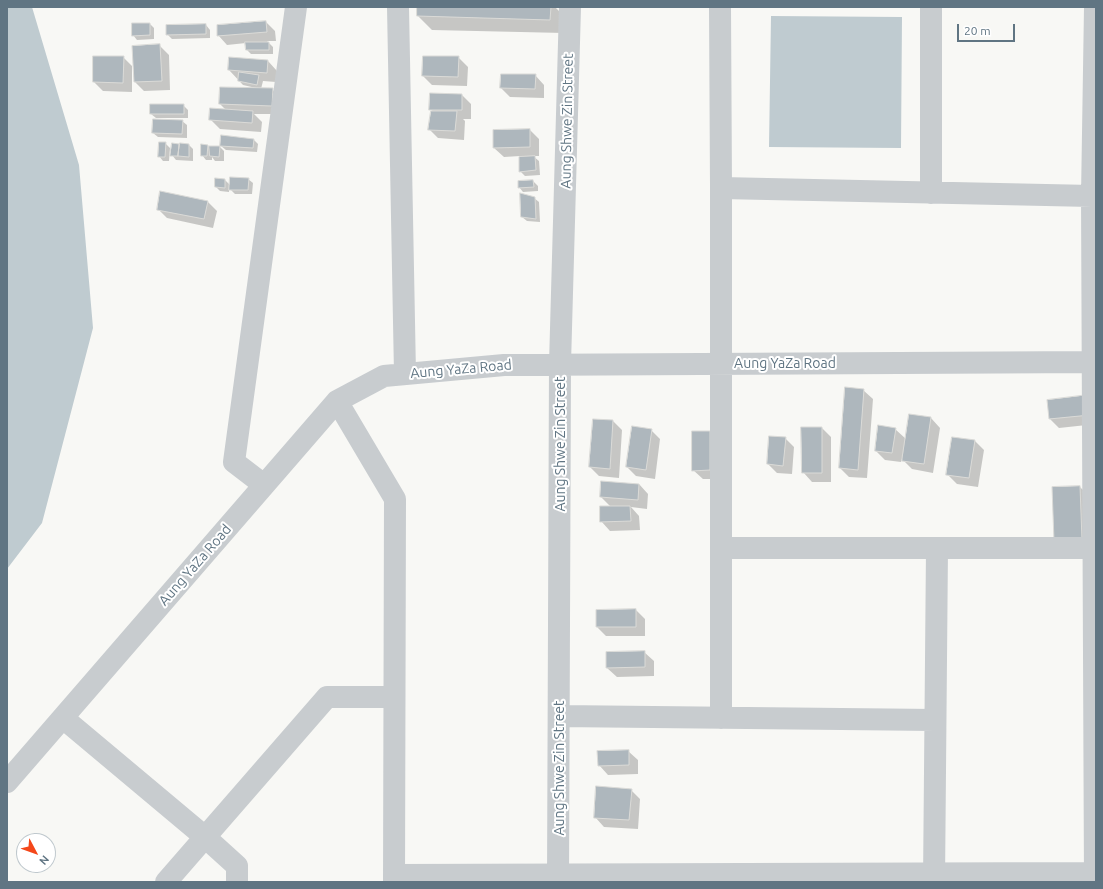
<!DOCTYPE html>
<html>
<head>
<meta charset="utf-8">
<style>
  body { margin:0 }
  #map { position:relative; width:1103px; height:889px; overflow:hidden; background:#f8f8f5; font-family:Ubuntu,sans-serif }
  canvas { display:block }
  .frame { position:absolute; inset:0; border:8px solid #607583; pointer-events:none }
  .north { position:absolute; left:16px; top:833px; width:40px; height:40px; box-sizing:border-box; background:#fff; border:1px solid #bfc8cd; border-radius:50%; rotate:131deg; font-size:11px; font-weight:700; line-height:16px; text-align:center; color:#607583 }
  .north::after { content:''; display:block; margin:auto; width:14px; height:18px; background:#f4471a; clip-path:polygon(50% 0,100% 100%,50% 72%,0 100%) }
  .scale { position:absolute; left:957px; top:24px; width:58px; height:18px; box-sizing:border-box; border:2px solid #607583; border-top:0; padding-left:5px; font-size:12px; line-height:14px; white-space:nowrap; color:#607583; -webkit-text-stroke:3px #fff; paint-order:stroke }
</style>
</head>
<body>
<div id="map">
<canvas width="1103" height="889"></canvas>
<div class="frame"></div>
<div class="north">N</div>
<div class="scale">20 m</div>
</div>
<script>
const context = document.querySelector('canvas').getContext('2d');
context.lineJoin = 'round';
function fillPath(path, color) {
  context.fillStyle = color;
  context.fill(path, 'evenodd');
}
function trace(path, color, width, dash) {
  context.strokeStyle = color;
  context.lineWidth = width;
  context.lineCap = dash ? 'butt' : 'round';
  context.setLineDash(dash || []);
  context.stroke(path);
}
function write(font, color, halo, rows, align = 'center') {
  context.font = font + ' Ubuntu,sans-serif';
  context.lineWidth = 4;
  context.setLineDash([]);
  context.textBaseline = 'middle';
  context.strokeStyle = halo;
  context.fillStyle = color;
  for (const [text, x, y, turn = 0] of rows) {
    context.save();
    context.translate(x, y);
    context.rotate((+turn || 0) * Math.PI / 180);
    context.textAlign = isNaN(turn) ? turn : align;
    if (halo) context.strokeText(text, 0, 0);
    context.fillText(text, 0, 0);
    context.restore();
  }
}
fillPath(new Path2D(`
  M7,7H32L79,165L93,328L42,523L7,569Z
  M771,16L902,17L901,148L769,147Z`), '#bfcbd0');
fillPath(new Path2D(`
  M418,7H555L564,16V33L432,30L418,16Z
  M266,22L275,31L276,41H267L273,47V54H251L247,50L246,43L227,45L218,35Z
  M150,24L154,28V39L137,40L133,35Z
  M206,25L210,30V38L172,39L167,34Z
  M160,46L169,55L170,90L144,91L135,82Z
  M123,57L132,66V92L103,91L94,82Z
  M458,57L468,67L467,86L432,85L423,76Z
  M268,61L277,71L276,82L263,81L261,89H272L281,99V114H254L262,122L261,132L220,129L210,119L227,111L220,104L256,89V88L243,85L229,70Z
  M535,75L544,85V98L510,97L501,88Z
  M462,95L471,104V119H463L465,121L464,140L438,138L429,129L434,112L430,109Z
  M183,105L188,110V118H156L151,114Z
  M182,121L187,125V138L158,137L153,133Z
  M530,130L539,139V156H533L539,161L540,175L525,176L520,171V156L504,157L494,148Z
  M254,140L258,144L257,152L226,150L221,146Z
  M165,143L170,148L169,161H163L159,156Z
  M173,144L189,145L193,149V161L176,160L172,155Z
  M208,146L211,148L220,147L224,151V161H215L212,157V160H206L202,155Z
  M248,179L253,183L252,194H235L229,188V192L220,191L216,187L225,180L230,185Z
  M533,181L538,186V191L523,192L519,187Z
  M534,198L539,202L540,222L527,221L522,217Z
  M208,202L217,211L213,228L167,218L158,209Z
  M863,390L873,399L867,478L849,477L840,468Z
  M1096,405V424L1059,428L1050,419Z
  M931,418L940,428L933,473L912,469L902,459L901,462L885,460L876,451L895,429L906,439Z
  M613,421L622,430L619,478L599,476L590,467Z
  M822,428L831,437V482H812L803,472Z
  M651,430L660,439L655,479L636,476L627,467Z
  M693,432L719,479H703L693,470Z
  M785,438L794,447L792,474L777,473L768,464Z
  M952,438L975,441L984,450L978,487L957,484L947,474Z
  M639,484L648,494L647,509L631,507L639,516L640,530L610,531L601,521L611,507L601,497Z
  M1080,487L1089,496L1091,549L1064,550Z
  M597,610H636L645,619V636H606L597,627Z
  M644,652L654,661V676L617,677L607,668Z
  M628,751L638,760V774L608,775L599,765Z
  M631,790L640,799L638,829L604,827L595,817Z`), '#0003');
const building = new Path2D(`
  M417,7H551L550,20L417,16Z
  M266,21L267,32L217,36V25Z
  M132,23H150V35L132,36Z
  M206,24V34L166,35V25Z
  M245,42H269V50H246Z
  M160,44L162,81L134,82L132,46Z
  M93,56H124L123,83L93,82Z
  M423,56H459L458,77L422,76Z
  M229,57L268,60L267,73L228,70Z
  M239,72L259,75L257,85L238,81Z
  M501,74H536L535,89L500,88Z
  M220,87L273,88L272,106L219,104Z
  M430,93L462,94V110H429Z
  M150,104H184V114H150Z
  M210,108L253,111L252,123L209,120Z
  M431,111H457L455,131L428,130Z
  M153,119L183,120L182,134L152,133Z
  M530,129V147L493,148V130Z
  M221,135L254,139L253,148L220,146Z
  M159,142H166L165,157H158Z
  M172,143L179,144L178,156H170Z
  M180,143L189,144V157L178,156Z
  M201,144L208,145L207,156H201Z
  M209,146H220L219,157L210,156Z
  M535,156L536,170L519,172V157Z
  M230,177L249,178L248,190H229Z
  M215,178L225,179V188L215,187Z
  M533,180L534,187L518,188V181Z
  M160,191L208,201L204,219L157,210Z
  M520,193L535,197L536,219L521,217Z
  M845,387L864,389L858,470L839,468Z
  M1088,395L1090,415L1049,419L1047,400Z
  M909,414L931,417L924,464L902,461Z
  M593,419L613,420L610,469L589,467Z
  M878,425L896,428L892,453L875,451Z
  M632,426L652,429L646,470L626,467Z
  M801,427H822V473H802Z
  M692,431H710V470L692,471Z
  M769,436L786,437L783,466L767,464Z
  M952,437L975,440L969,478L946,475Z
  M601,481L639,484L638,500L600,497Z
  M1080,486L1082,540L1054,541L1052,487Z
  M600,506H630L631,521L600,522Z
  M636,609V627H596V610Z
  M645,651V667L606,668V652Z
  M629,750V765L598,766L597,751Z
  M596,786L632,789L629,820L594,818Z`);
fillPath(building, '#aeb7bd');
trace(building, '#dadad7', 1);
trace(new Path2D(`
  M398,7L405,374
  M720,7L721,188V718
  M721,188L1092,196
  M931,193V7
  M337,401L395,499L394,882
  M264,485L234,462L296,7
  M721,548H1094
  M559,716L935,720
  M63,718L205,837L237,866V882
  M7,782L337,401L384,376L504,365L1096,362
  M394,875L1096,873
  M166,882L327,697H394
  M558,882L560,364L570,7
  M934,882L937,548
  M1095,882L1092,196L1095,7`), '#c8cccf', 22);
write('14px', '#607583', '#fff', [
  ["Aung Shwe Zin Street",567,121,-89],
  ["Aung YaZa Road",785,363],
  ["Aung YaZa Road",461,369,-5],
  ["Aung Shwe Zin Street",560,444,-90],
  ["Aung YaZa Road",195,565,-49],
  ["Aung Shwe Zin Street",559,768,-90]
]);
</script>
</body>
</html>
